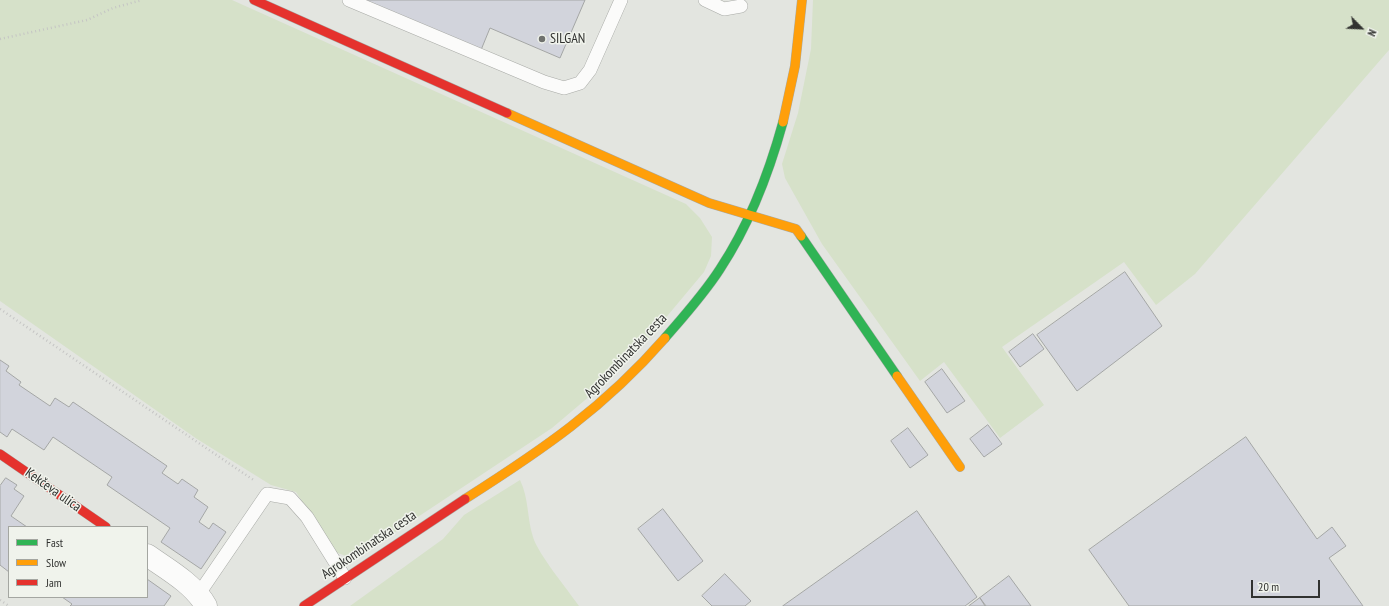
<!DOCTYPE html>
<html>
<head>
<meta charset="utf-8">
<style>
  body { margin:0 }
  #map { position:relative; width:1389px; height:606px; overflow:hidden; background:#e3e5e0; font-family:"PT Sans Narrow",sans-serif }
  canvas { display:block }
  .legend { position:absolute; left:8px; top:526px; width:140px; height:72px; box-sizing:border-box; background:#f0f3ec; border:1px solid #a4a6a1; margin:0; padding:5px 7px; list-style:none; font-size:12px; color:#313230 }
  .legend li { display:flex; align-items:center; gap:8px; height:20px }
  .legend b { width:20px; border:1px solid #a4a6a1 }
  .north { position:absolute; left:1341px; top:8px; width:40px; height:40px; -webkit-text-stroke:3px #f0f3ec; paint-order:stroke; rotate:114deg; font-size:11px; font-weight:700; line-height:16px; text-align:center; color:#313230 }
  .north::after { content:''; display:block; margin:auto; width:14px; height:18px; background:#313230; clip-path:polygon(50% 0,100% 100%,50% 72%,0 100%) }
  .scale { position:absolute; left:1251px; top:580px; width:69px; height:18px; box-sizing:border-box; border:2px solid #313230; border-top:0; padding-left:5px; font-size:12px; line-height:14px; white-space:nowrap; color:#313230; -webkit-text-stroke:3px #f0f3ec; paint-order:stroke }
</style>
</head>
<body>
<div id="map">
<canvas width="1389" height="606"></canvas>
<ul class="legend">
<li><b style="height:5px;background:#30b455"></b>Fast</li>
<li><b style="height:5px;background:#ff9f0a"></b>Slow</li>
<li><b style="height:5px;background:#e5322d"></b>Jam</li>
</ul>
<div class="north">N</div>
<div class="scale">20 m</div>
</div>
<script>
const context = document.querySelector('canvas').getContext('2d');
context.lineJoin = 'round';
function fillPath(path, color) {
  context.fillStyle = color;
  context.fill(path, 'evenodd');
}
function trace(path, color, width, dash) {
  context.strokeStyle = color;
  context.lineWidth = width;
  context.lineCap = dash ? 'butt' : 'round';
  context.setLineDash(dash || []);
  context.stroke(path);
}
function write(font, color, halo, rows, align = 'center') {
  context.font = font + ' "PT Sans Narrow",sans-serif';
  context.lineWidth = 3;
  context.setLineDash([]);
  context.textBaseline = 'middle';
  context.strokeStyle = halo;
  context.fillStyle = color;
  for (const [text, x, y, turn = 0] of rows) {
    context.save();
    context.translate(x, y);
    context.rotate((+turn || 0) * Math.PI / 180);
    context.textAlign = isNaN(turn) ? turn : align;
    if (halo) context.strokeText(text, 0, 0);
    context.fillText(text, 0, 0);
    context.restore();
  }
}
fillPath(new Path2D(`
  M0,0H232L686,204L700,218L712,237L711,256L704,272L643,345L604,384L552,428L371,548L346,556L335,552L296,492L271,485L197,439L0,301Z
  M813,0H1389V50L1195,274L1156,305L1124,262L1002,347L1044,405L1000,438L944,362L920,381L822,244L785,178L782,164L798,113L811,49Z
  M520,480C529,498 527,519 533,537C538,554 568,590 579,606H350L443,539L464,515Z`), '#d6e1c9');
const building = new Path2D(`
  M365,0H585L560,58L490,28L481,50Z
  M1125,272L1162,326L1077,391L1037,335Z
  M1033,334L1044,349L1020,367L1009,352Z
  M0,360L9,366L6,371L21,382L19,385L50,406L55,398L69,407L73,402L167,466L162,473L178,484L182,479L198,490L194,497L208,507L199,522L209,529L213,523L226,532L201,569L161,542L170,528L107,485L112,477L53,437L44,450L12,429L7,437L0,432Z
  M942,369L965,401L947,413L925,382Z
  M988,425L1002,444L984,457L970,439Z
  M908,428L928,455L910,468L891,441Z
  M1246,437L1317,539L1332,527L1346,546L1329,558L1363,606H1129L1089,550Z
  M6,478L17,485L14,489L24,496L11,516L27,527H9V572L0,565V486Z
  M663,509L703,561L678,581L638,529Z
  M917,511L977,597L965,606H783Z
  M725,574L751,601L745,606H712L702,596Z
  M1009,576L1031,606H986L980,598Z
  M147,579L171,596L164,606H70L72,604L62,597H147Z
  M980,598L985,606H969Z`);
fillPath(building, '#d2d4dc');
trace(building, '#a4a6a5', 1);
const lane = new Path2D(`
  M349,0L544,82L564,88L580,83L590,70L621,0
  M705,0L724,9L741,6
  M198,595L267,494L290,498L307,517L345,578`);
const street = new Path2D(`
  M147,555C167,569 194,584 206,606`);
const fast = new Path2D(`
  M801,236L897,376
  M665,338C684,316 704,294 720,269C749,225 769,173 783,122`);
const slow = new Path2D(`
  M507,113L709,203L796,229L801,236
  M783,122L795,66L802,0
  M897,376L960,467
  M465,499C542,450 604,408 665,338`);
const jam = new Path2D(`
  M254,0L507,113
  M0,454L106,527
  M304,606L465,499`);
trace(lane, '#a8aaa6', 14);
trace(street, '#a8aaa6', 23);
trace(fast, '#a8aaa6', 10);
trace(slow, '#a8aaa6', 10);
trace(jam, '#a8aaa6', 10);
trace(new Path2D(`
  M0,39L87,20L113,8L142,0
  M0,309L255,481
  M0,600L9,606`), '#c5c5c4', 2.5, [1, 3]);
trace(lane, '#fbfbfa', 13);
trace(street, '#fbfbfa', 22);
trace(fast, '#30b455', 9);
trace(slow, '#ff9f0a', 9);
trace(jam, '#e5322d', 9);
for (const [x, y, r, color] of [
  [542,39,4,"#6f716e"]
]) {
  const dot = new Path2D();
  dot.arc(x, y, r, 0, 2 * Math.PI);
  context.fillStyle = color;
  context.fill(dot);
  trace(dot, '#f0f3ec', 1.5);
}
write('14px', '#313230', '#f0f3ec', [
  ["SILGAN",550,39]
], 'left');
write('14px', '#313230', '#f0f3ec', [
  ["Agrokombinatska cesta",626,356,-46],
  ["Kekčeva ulica",53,490,35],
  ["Agrokombinatska cesta",369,545,-34]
]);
</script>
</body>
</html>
